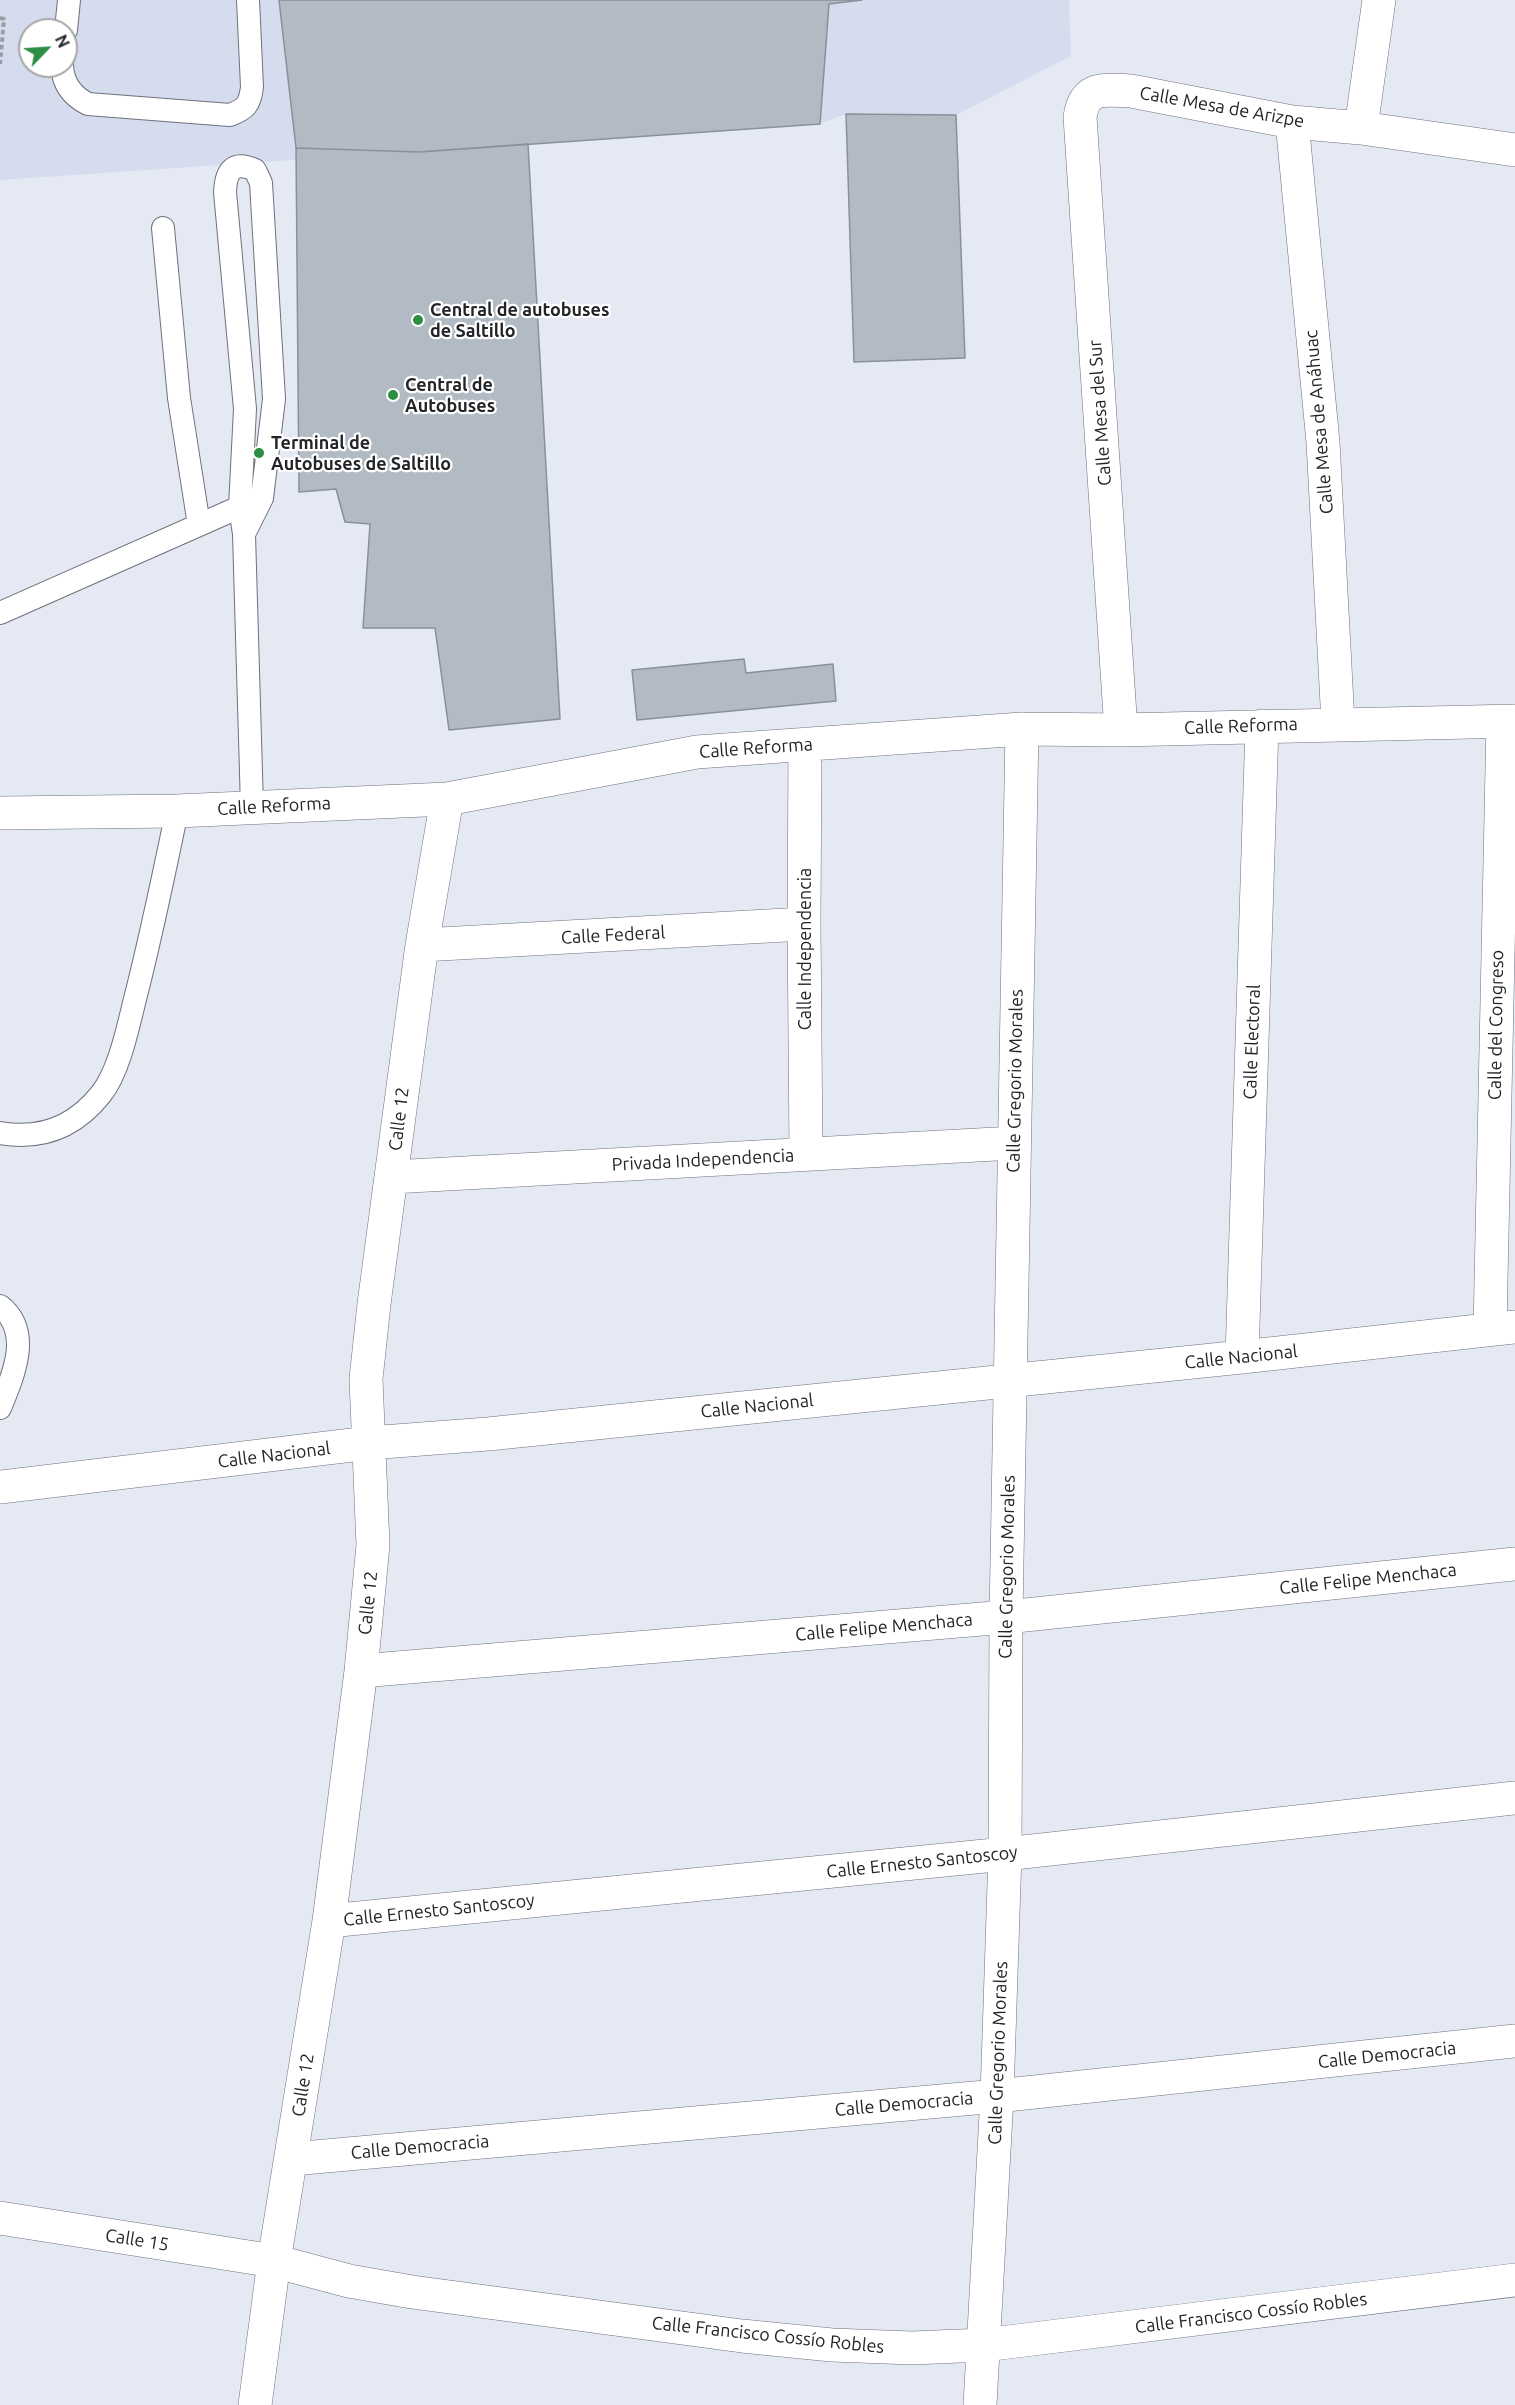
<!DOCTYPE html>
<html>
<head>
<meta charset="utf-8">
<style>
  body { margin:0 }
  #map { position:relative; width:1515px; height:2405px; overflow:hidden; background:#e5e9f4; font-family:Ubuntu,sans-serif }
  canvas { display:block }
  .north { position:absolute; left:18px; top:18px; width:60px; height:60px; box-sizing:border-box; background:#fff; border:2px solid #a7a7a9; border-radius:50%; rotate:65deg; font-size:16px; font-weight:700; line-height:24px; text-align:center; color:#232428 }
  .north::after { content:''; display:block; margin:auto; width:21px; height:27px; background:#2b8e42; clip-path:polygon(50% 0,100% 100%,50% 72%,0 100%) }
</style>
</head>
<body>
<div id="map">
<canvas width="1515" height="2405"></canvas>
<div class="north">N</div>
</div>
<script>
const context = document.querySelector('canvas').getContext('2d');
context.lineJoin = 'round';
function fillPath(path, color) {
  context.fillStyle = color;
  context.fill(path, 'evenodd');
}
function trace(path, color, width, dash) {
  context.strokeStyle = color;
  context.lineWidth = width;
  context.lineCap = dash ? 'butt' : 'round';
  context.setLineDash(dash || []);
  context.stroke(path);
}
function write(font, color, halo, rows, align = 'center') {
  context.font = font + ' Ubuntu,sans-serif';
  context.lineWidth = 4.5;
  context.setLineDash([]);
  context.textBaseline = 'middle';
  context.strokeStyle = halo;
  context.fillStyle = color;
  for (const [text, x, y, turn = 0] of rows) {
    context.save();
    context.translate(x, y);
    context.rotate((+turn || 0) * Math.PI / 180);
    context.textAlign = isNaN(turn) ? turn : align;
    if (halo) context.strokeText(text, 0, 0);
    context.fillText(text, 0, 0);
    context.restore();
  }
}
fillPath(new Path2D(`
  M0,0H1069L1071,56L956,115L846,114L820,124L0,180ZM30,30H66V66H30Z`), '#d5dcee');
const building = new Path2D(`
  M279,0H862L829,4L820,124L419,152L296,148Z
  M846,114L956,115L965,358L854,362Z
  M528,144L560,719L449,730L435,628H363L370,524L345,522L336,489L299,492L296,148L419,152Z
  M744,659L746,673L833,664L836,701L637,720L632,670Z`);
fillPath(building, '#b2bbc4');
trace(building, '#88919a', 1.5);
const lane = new Path2D(`
  M66,30L69,0
  M62,66C63,84 72,96 88,104L230,115C246,109 250,104 252,87L248,0
  M163,228L179,398L199,525
  M244,534L262,498L274,399L261,183L255,170C233,160 226,171 225,192L245,409L240,507L244,534L252,807
  M0,613L251,502
  M0,1133C41,1140 75,1127 101,1094C119,1072 128,1027 135,999C151,937 164,874 177,811
  M0,1306C33,1332 13,1376 0,1408`);
const street = new Path2D(`
  M1292,122L1323,442L1338,723
  M1361,128L1379,0
  M1121,730L1080,117C1085,85 1104,90 1131,91L1292,122L1361,128L1515,150
  M805,744L804,924L806,1154
  M0,813L177,811L447,799L697,752L1022,729L1121,730L1515,721
  M422,945L804,924
  M392,1177L1014,1143
  M1490,1329L1503,721
  M1242,1357L1262,726
  M0,1487L369,1443L488,1434L1242,1357L1515,1327
  M361,1671L1006,1617L1515,1564
  M329,1921L1005,1854L1515,1798
  M292,2159L997,2096L1515,2041
  M0,2218L274,2261L349,2281L412,2292L742,2336L832,2345L912,2348L984,2345L1515,2280
  M255,2405L274,2261L329,1921L361,1671L373,1545L366,1379L374,1304L422,945L447,799
  M980,2405L997,2096L1005,1854L1006,1617L1022,729`);
trace(lane, '#6e717c', 24);
trace(street, '#6e717c', 34);
trace(new Path2D(`
  M0,18L4,19L0,64`), '#999ca4', 4, [4.5, 3]);
trace(lane, '#fff', 22);
trace(street, '#fff', 33);
for (const [x, y, r, color] of [
  [418,320,6,"#2b8e42"],
  [393,395,6,"#2b8e42"],
  [259,453,6,"#2b8e42"]
]) {
  const dot = new Path2D();
  dot.arc(x, y, r, 0, 2 * Math.PI);
  context.fillStyle = color;
  context.fill(dot);
  trace(dot, '#fff', 2);
}
write('18px', '#232428', '#fff', [
  ["Calle Mesa de Arizpe",1222,107,10],
  ["Calle Mesa del Sur",1100,413,-94],
  ["Calle Mesa de Anáhuac",1319,422,-95],
  ["Calle Reforma",1241,726,-2],
  ["Calle Reforma",756,748,-4],
  ["Calle Reforma",274,806,-3],
  ["Calle Federal",613,935,-3],
  ["Calle Independencia",805,949,-90],
  ["Calle del Congreso",1496,1025,-89],
  ["Calle Electoral",1252,1042,-88],
  ["Calle Gregorio Morales",1015,1081,-89],
  ["Calle 12",399,1119,-83],
  ["Privada Independencia",703,1160,-3],
  ["Calle Nacional",1241,1357,-6],
  ["Calle Nacional",757,1406,-6],
  ["Calle Nacional",274,1455,-7],
  ["Calle Gregorio Morales",1007,1567,-89],
  ["Calle Felipe Menchaca",1368,1579,-6],
  ["Calle 12",368,1603,-84],
  ["Calle Felipe Menchaca",884,1627,-5],
  ["Calle Ernesto Santoscoy",922,1862,-6],
  ["Calle Ernesto Santoscoy",439,1910,-6],
  ["Calle Gregorio Morales",998,2053,-88],
  ["Calle Democracia",1387,2055,-6],
  ["Calle 12",303,2085,-81],
  ["Calle Democracia",904,2104,-5],
  ["Calle Democracia",420,2147,-5],
  ["Calle 15",137,2240,9],
  ["Calle Francisco Cossío Robles",1251,2313,-7],
  ["Calle Francisco Cossío Robles",768,2335,6]
]);
write('bold 18px', '#232428', '#fff', [
  ["Central de autobuses",430,310],
  ["de Saltillo",430,331],
  ["Central de",405,385],
  ["Autobuses",405,406],
  ["Terminal de",271,443],
  ["Autobuses de Saltillo",271,464]
], 'left');
</script>
</body>
</html>
